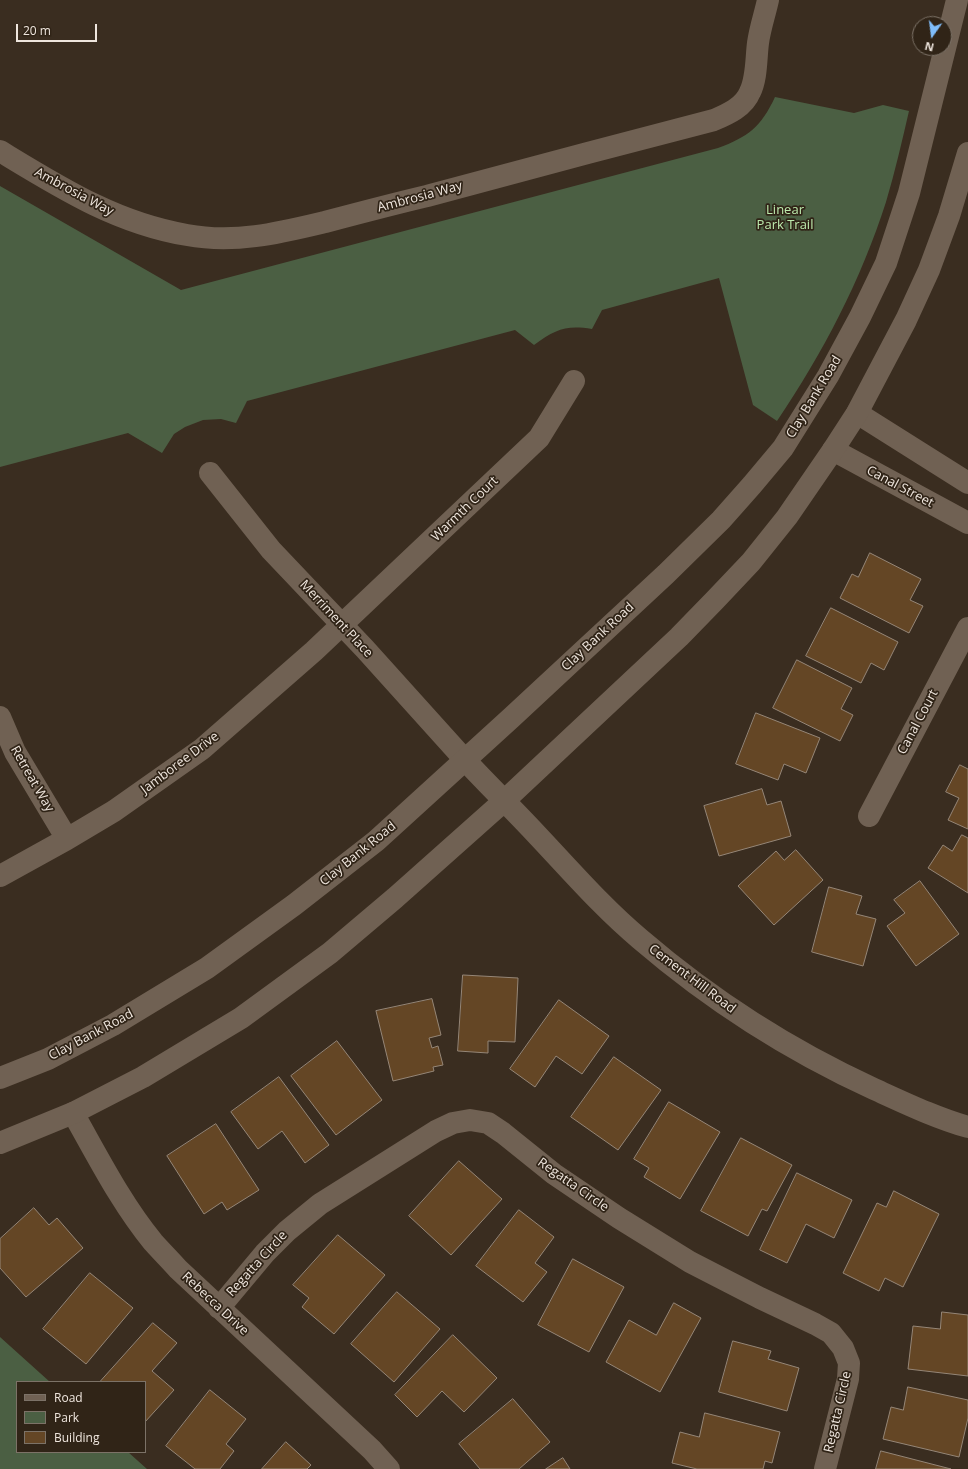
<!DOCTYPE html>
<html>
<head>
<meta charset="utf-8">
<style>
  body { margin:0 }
  #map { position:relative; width:968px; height:1469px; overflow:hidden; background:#3a2d20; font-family:"Open Sans",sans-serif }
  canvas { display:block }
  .legend { position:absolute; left:16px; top:1381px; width:130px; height:72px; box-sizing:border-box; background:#302417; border:1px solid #7c7267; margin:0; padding:5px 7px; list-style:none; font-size:12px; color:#efe6de }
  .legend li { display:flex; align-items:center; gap:8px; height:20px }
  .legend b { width:20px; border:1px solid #7c7267 }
  .north { position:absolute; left:912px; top:16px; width:40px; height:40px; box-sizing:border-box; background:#302417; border:1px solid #7c7267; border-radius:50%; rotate:194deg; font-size:11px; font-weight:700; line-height:16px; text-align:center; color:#efe6de }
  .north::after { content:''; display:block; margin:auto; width:14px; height:18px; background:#80bdfa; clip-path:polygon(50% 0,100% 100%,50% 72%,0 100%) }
  .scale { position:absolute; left:16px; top:24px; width:81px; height:18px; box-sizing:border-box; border:2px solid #efe6de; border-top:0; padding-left:5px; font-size:12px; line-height:14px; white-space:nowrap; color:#efe6de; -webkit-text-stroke:3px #302417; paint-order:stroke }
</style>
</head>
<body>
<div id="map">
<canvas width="968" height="1469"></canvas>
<ul class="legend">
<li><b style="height:5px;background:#706153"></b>Road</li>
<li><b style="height:11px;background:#4b5f43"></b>Park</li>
<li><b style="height:11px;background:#644625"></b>Building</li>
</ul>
<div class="north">N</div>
<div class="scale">20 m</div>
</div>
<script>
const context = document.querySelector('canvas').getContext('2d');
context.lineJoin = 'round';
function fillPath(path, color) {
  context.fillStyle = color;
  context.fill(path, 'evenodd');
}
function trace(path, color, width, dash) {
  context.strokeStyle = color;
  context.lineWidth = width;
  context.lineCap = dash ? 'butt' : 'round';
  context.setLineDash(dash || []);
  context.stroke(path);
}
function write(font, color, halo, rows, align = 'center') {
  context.font = font + ' "Open Sans",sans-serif';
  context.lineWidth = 3.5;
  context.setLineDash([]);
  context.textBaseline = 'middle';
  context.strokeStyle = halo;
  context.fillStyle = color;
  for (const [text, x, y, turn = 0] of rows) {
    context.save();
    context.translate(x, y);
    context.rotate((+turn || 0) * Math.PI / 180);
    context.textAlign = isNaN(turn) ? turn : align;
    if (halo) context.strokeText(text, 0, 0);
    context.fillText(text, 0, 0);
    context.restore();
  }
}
fillPath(new Path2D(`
  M775,97L854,113L883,105L909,111C902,141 895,172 886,202C861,280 823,353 777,421L753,405L719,278L602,310L592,329C566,325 556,329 534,345L515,330L247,401L236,423L221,419L203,420L185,427L174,434L162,453L128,433L0,467V186L181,290L718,148C748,137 761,127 775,97Z
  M0,1337L50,1382H17V1452H128L147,1469H0Z`), '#4b5f43');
const building = new Path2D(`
  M870,553L921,579L910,600L923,606L909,633L840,598L852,574L858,577Z
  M831,608L898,642L884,670L871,663L861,683L806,656Z
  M797,660L852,688L841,709L853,715L840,741L773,708Z
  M756,713L820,738L806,773L784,764L778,780L736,764Z
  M960,765L968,769V829L948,820L959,798L946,792Z
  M762,789L767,805L781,801L791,836L719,856L704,806Z
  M962,835L968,838V893L928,868L943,845L952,851Z
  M796,850L823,880L774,925L738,886L776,851L784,860Z
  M920,881L959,934L916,966L887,926L905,913L894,900Z
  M829,887L862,896L856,914L876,919L863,966L812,952Z
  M463,975L518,978L515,1042L488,1041V1053L458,1051Z
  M432,999L441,1035L429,1038L432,1048L438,1046L443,1065L433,1067L434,1071L393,1081L376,1011Z
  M559,1000L609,1036L582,1074L556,1056L535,1087L510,1069Z
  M337,1041L382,1100L336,1135L291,1076Z
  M614,1057L661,1090L618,1150L571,1117Z
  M279,1077L329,1145L305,1163L282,1131L258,1149L231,1112Z
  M669,1102L720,1132L680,1199L644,1177L649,1168L634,1159Z
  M216,1124L259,1190L227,1210L222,1202L204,1214L167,1156Z
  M741,1138L792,1165L767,1211L762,1209L748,1236L701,1211Z
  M459,1161L502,1199L451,1255L409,1216Z
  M797,1173L852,1200L834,1238L806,1224L787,1263L760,1250Z
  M894,1191L939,1214L903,1287L885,1278L879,1291L843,1273L877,1203L886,1207Z
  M34,1208L49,1225L57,1218L83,1248L26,1297L0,1268V1239Z
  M519,1210L554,1237L535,1263L547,1272L523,1302L476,1266Z
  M338,1235L385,1275L334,1334L302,1307L309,1298L293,1285Z
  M573,1259L624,1287L589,1352L538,1325Z
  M90,1273L133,1308L86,1364L43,1329Z
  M397,1292L440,1329L394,1382L351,1344Z
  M674,1303L701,1318L660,1392L606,1362L629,1320L656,1335Z
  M942,1312L968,1315V1376L908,1369L913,1326L940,1329Z
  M153,1323L177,1343L152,1371L174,1390L145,1422V1382H100Z
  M453,1335L497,1378L464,1412L442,1391L417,1417L395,1395Z
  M733,1341L771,1351L768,1359L799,1368L787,1411L719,1392Z
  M908,1387L968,1400V1418L959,1457L883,1439L891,1407L903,1410Z
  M210,1390L246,1419L226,1444L234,1451L220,1469H195L166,1446Z
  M513,1399L550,1442L519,1469H480L459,1444Z
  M705,1413L780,1432L772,1463L765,1461L763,1469H697L672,1463L680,1432L699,1437Z
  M286,1442L311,1465L307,1469H262Z
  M881,1451L951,1469H876Z
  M563,1458L570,1469H546Z`);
fillPath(building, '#644625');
trace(building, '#958677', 1);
trace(new Path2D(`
  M0,151C61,188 116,223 187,235C235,244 279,233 325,222C359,213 393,204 427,196C523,170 618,145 714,120C728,114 744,107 750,92C757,78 756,58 758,43C760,28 765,14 768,0
  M857,413L968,483
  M833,450L968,523
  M210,473L271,550L365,649L465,760
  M0,717L15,752L67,839
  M869,816L968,628
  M0,876L67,839L114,811L202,749L314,651L539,438L574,381
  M73,1113C98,1157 121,1203 153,1242C161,1251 170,1260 178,1269L372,1450L389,1469
  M219,1308L265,1253L287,1231L320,1204L436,1131L453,1123L470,1120L488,1123L503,1133L554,1174L619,1218L690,1262L760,1298L815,1324L831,1333L843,1348L849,1363L848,1379L825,1469`), '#706153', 22);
trace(new Path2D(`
  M465,760C489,786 514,810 538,836C571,871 603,908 640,939C711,1000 789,1050 874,1089C905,1103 936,1118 968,1127
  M0,1078L48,1059L113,1025L207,968L294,905L376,841L511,718L666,574L721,520L752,485L783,448L828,376L860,317L886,263L909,193L957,0
  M0,1143L73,1113L143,1077L241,1018L330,953L395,898L504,801L679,637L715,600L751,562L787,517L833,450L857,413L906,320L929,270L949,216L968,153`), '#706153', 22);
write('13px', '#efe6de', '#302417', [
  ["Ambrosia Way",74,192,28],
  ["Ambrosia Way",420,197,-15],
  ["Clay Bank Road",814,397,-59],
  ["Canal Street",900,487,28],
  ["Warmth Court",465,509,-44],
  ["Merriment Place",336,619,47],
  ["Clay Bank Road",598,637,-43],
  ["Canal Court",918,722,-62],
  ["Jamboree Drive",180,763,-37],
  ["Retreat Way",32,779,60],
  ["Clay Bank Road",358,854,-39],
  ["Cement Hill Road",692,979,37],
  ["Clay Bank Road",91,1035,-28],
  ["Regatta Circle",573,1185,35],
  ["Regatta Circle",257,1264,-48],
  ["Rebecca Drive",215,1304,43],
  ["Regatta Circle",838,1412,-77]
]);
write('13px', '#bdeaad', '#302417', [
  ["Linear",785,210],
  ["Park Trail",785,225]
]);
</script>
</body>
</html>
